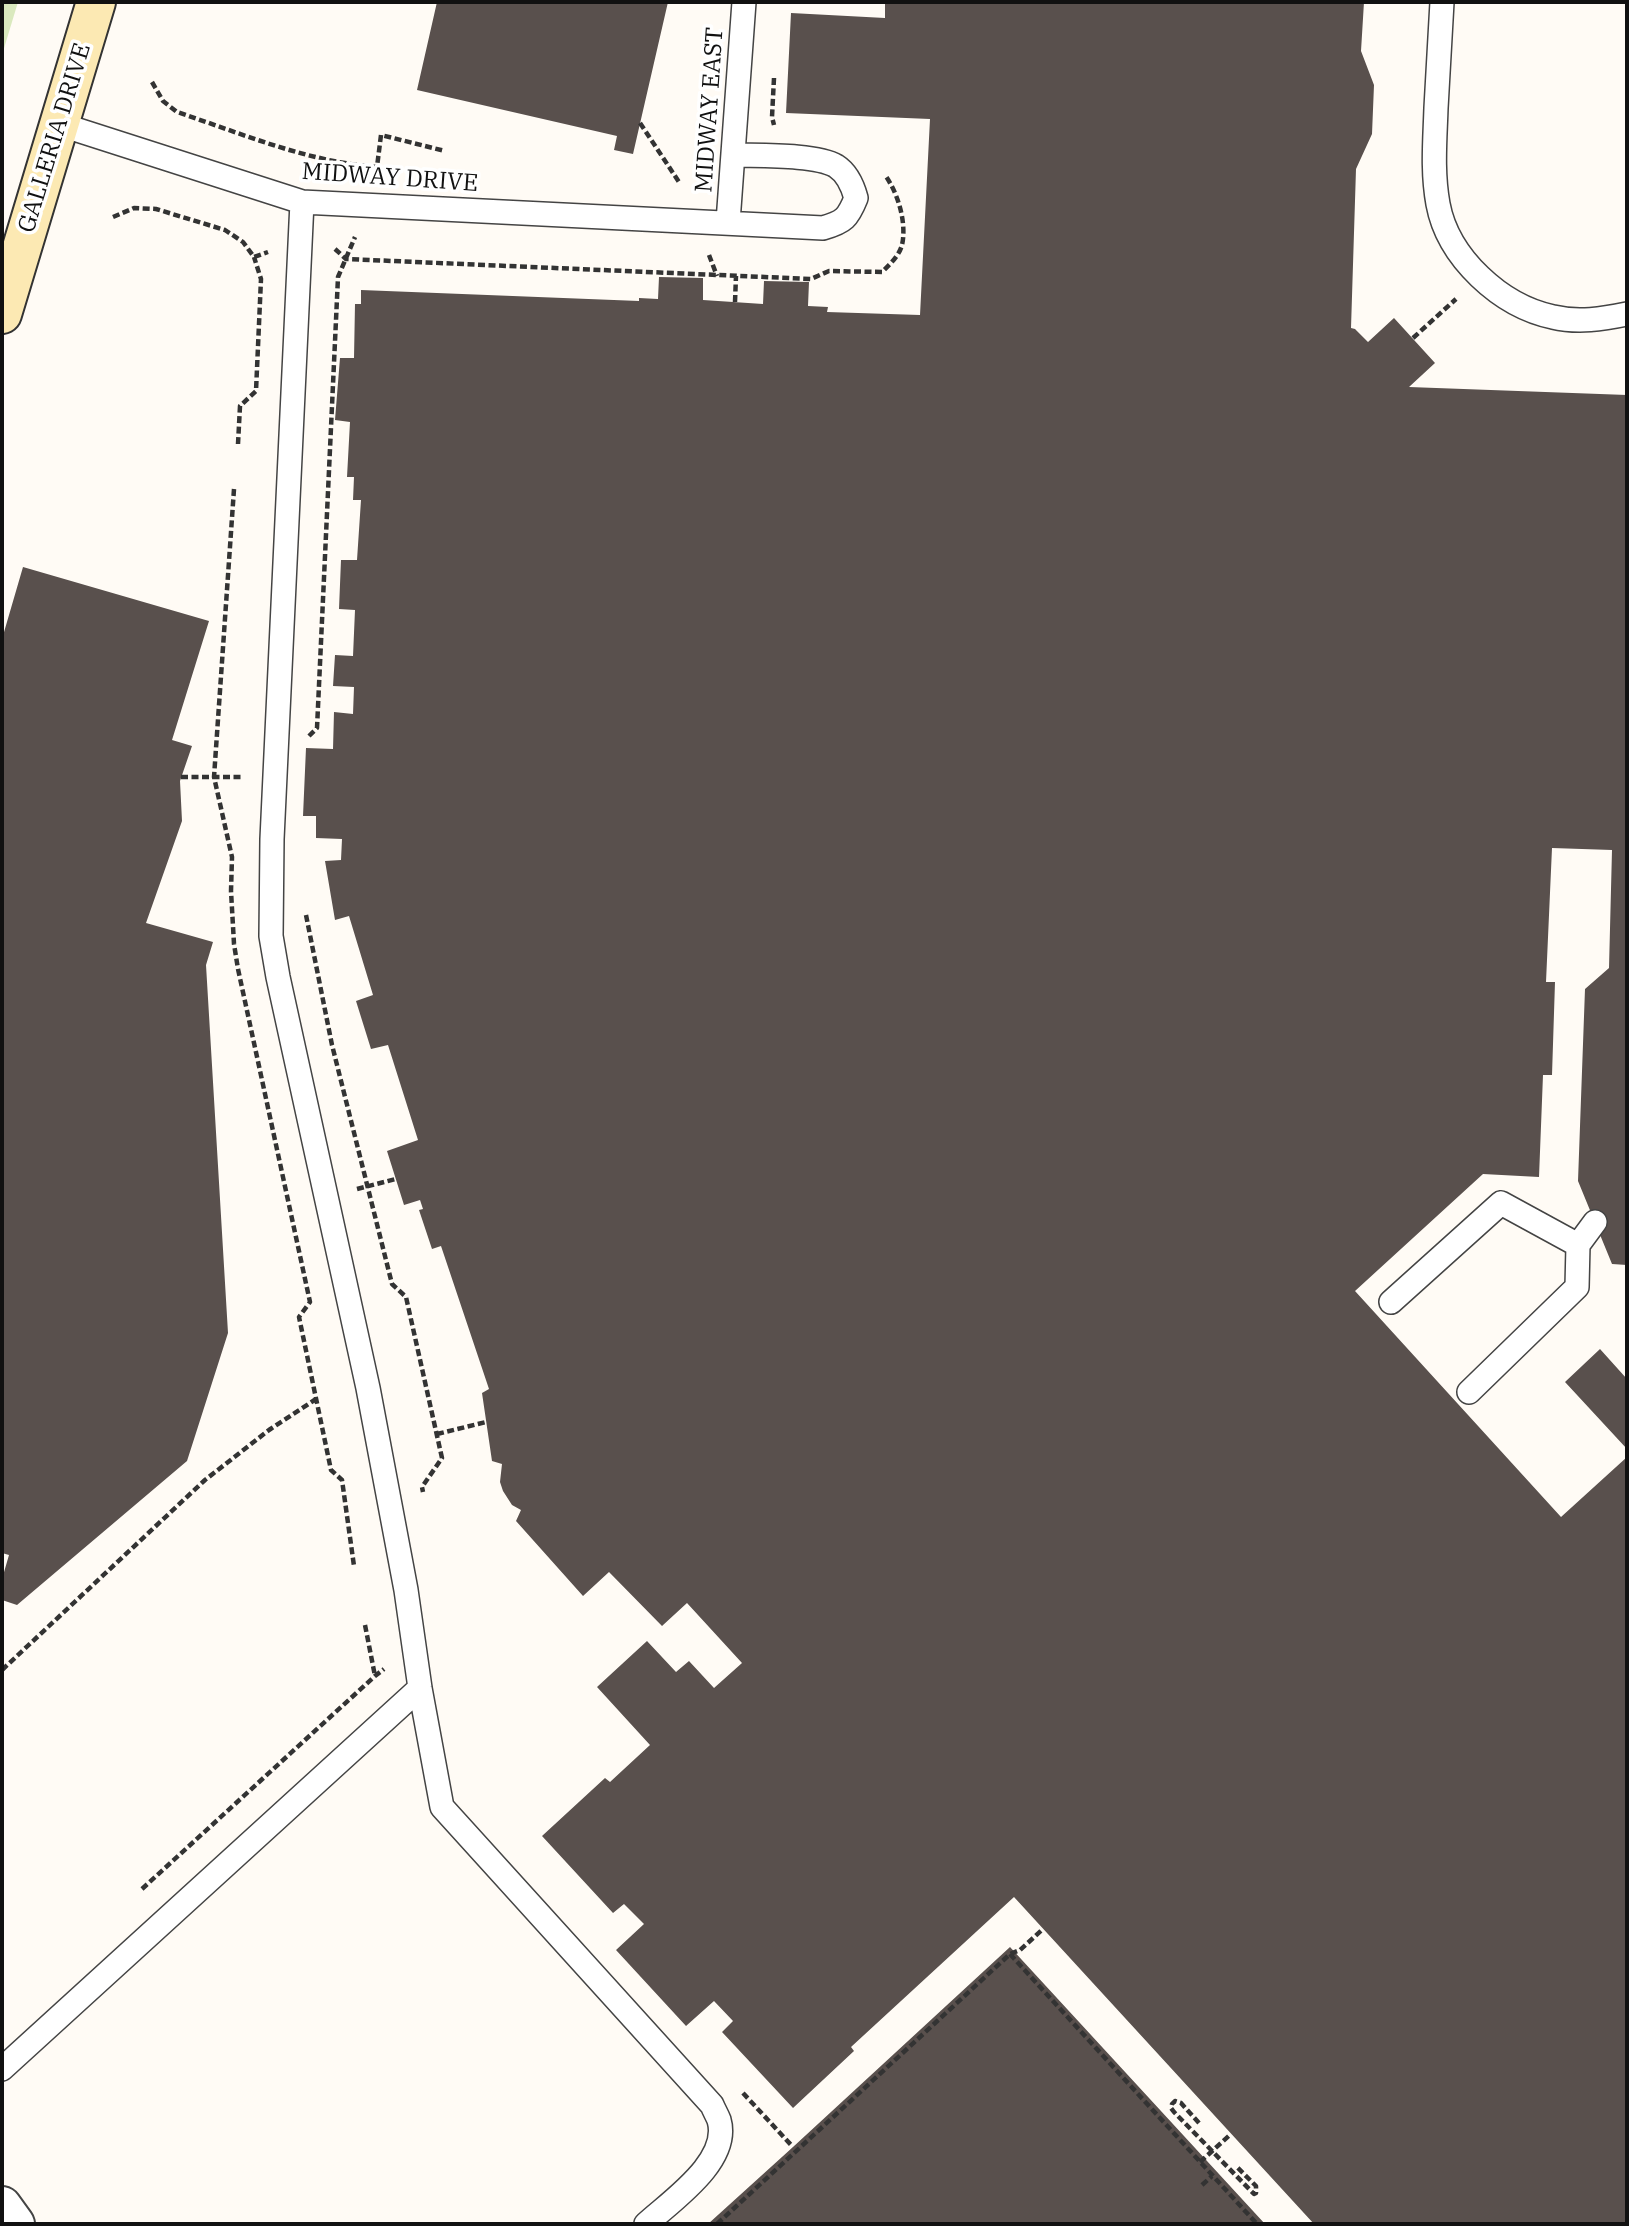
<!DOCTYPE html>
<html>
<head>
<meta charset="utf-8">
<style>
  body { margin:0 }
  #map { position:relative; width:1629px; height:2226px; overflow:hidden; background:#fffbf5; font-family:"IBM Plex Serif",serif }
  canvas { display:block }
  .frame { position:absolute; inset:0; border:4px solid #111; pointer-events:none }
</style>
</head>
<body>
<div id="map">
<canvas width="1629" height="2226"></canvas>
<div class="frame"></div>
</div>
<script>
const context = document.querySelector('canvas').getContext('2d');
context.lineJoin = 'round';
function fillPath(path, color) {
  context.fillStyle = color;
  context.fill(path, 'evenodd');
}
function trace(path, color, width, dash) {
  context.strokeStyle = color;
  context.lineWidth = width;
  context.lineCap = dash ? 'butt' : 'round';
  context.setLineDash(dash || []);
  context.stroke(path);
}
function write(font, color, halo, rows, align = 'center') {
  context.font = font + ' "IBM Plex Serif",serif';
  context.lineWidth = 7;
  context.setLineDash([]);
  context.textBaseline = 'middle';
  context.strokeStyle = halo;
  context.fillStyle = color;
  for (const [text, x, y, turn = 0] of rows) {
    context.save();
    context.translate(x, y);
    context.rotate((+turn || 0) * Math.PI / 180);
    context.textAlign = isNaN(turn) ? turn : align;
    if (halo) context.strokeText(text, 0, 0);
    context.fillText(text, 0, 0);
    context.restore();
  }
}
fillPath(new Path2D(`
  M2,2H18L2,55Z`), '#dae9be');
fillPath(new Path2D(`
  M437,2H668L633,154L614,150L617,136L417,90Z
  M885,2H1364L1361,51L1374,85L1372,134L1356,169L1351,328L1355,329L1368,342L1394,318L1435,363L1409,387L1627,395V1265L1612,1264L1578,1181L1585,989L1609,968L1612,850L1552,848L1546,982H1555L1552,1075H1543L1539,1177L1483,1174L1355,1291L1561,1517L1627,1457V2224H1314L1014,1897L851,2047L854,2051L793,2108L722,2032L733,2021L714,2001L686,2026L616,1950L644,1924L624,1904L613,1913L542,1836L605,1778L610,1782L650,1745L597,1687L647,1641L676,1672L689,1661L714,1688L742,1663L687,1603L662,1626L609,1572L583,1596L516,1521L521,1510L512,1505L503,1491L500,1482L502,1464L492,1461L482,1393L489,1389L441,1246L432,1249L419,1210L423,1209L420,1200L404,1205L387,1151L418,1140L388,1045L371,1049L356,1001L373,995L349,916L335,920L325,861L341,860L342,839L316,838V816H303L306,748L333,749L334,712L353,714L354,687L333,686L335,655L353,656L355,610L339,609L341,560H357L361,500H353L354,477H347L350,422L335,420L340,358H354L355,304H361V290L639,301V298L658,299L659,277L703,278V300L763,304L764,281L809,282L808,306L828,307L827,312L920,315L930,119L786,113L791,13L885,18Z
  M23,567L209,621L172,740L192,746L180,781L182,821L146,923L213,942L206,965L228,1333L187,1461L17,1605L2,1600V1579L9,1555L2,1553V639Z
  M1600,1349L1627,1379V1449L1565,1382Z
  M1010,1947L1265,2224H708L793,2147Z`), '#59504d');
const lane = new Path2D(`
  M1442,2C1440,37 1438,73 1436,108C1435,140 1432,171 1438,204C1448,258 1501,306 1553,317C1578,323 1603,319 1627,314
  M59,124L302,202L823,228C844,222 848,218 856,198C853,187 847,173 836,166C816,154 758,156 733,155
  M302,202L272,839L271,936L278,977L368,1388L406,1590L420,1688L442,1807L712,2105C714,2110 717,2115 719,2120C731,2161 671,2201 646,2224
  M728,222L744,2
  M1391,1302L1501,1203L1578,1245
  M1469,1392L1577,1287L1578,1245L1595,1222
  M2,2069L420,1688`);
const street = new Path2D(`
  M2,2206L15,2224`);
const secondary = new Path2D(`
  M2,314L96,2`);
trace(lane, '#444', 26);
trace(street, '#444', 42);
trace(secondary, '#333', 42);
trace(new Path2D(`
  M774,78L772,117L774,125
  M152,82L163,101L177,112C243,134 308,162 377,167L381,135L445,151
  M640,123L679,182
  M113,217L134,208L156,209L225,230L243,242L254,257L268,252
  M335,249L346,259L811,279L829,271L882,272C890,264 899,256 902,245C907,223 898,193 885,175
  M709,255L717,276
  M735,302L736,276
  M1413,338L1456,299
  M238,444L240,406L256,391L261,279L254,257
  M234,489L214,777L232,857L231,891L234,944L238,969L310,1302L299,1317L331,1470L342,1480L354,1566
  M309,736L317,728L338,277L355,237
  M181,777H243
  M306,915L332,1045L392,1284L406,1297L442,1458L422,1487L423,1492
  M357,1189L396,1179
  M437,1434L486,1422
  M365,1625L375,1676
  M2,1670L205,1480L269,1430L316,1399
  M142,1889L375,1676L384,1669
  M1010,1954L1257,2224
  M743,2093L793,2147
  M1199,2123L1181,2103L1175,2101L1172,2104L1171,2108L1174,2112L1254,2194L1256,2193V2186L1237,2167
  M1200,2162L1231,2134
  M1202,2185L1212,2176
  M717,2224L1010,1954L1020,1950L1043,1929`), '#333', 4.5, [7, 3.5]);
trace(lane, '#fff', 23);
trace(street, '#fff', 38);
trace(secondary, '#fce9b3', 38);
write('24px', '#111', '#fff', [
  ["MIDWAY EAST",710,110,-86],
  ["GALLERIA DRIVE",55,138,-73],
  ["MIDWAY DRIVE",390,178,4]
]);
</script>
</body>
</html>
